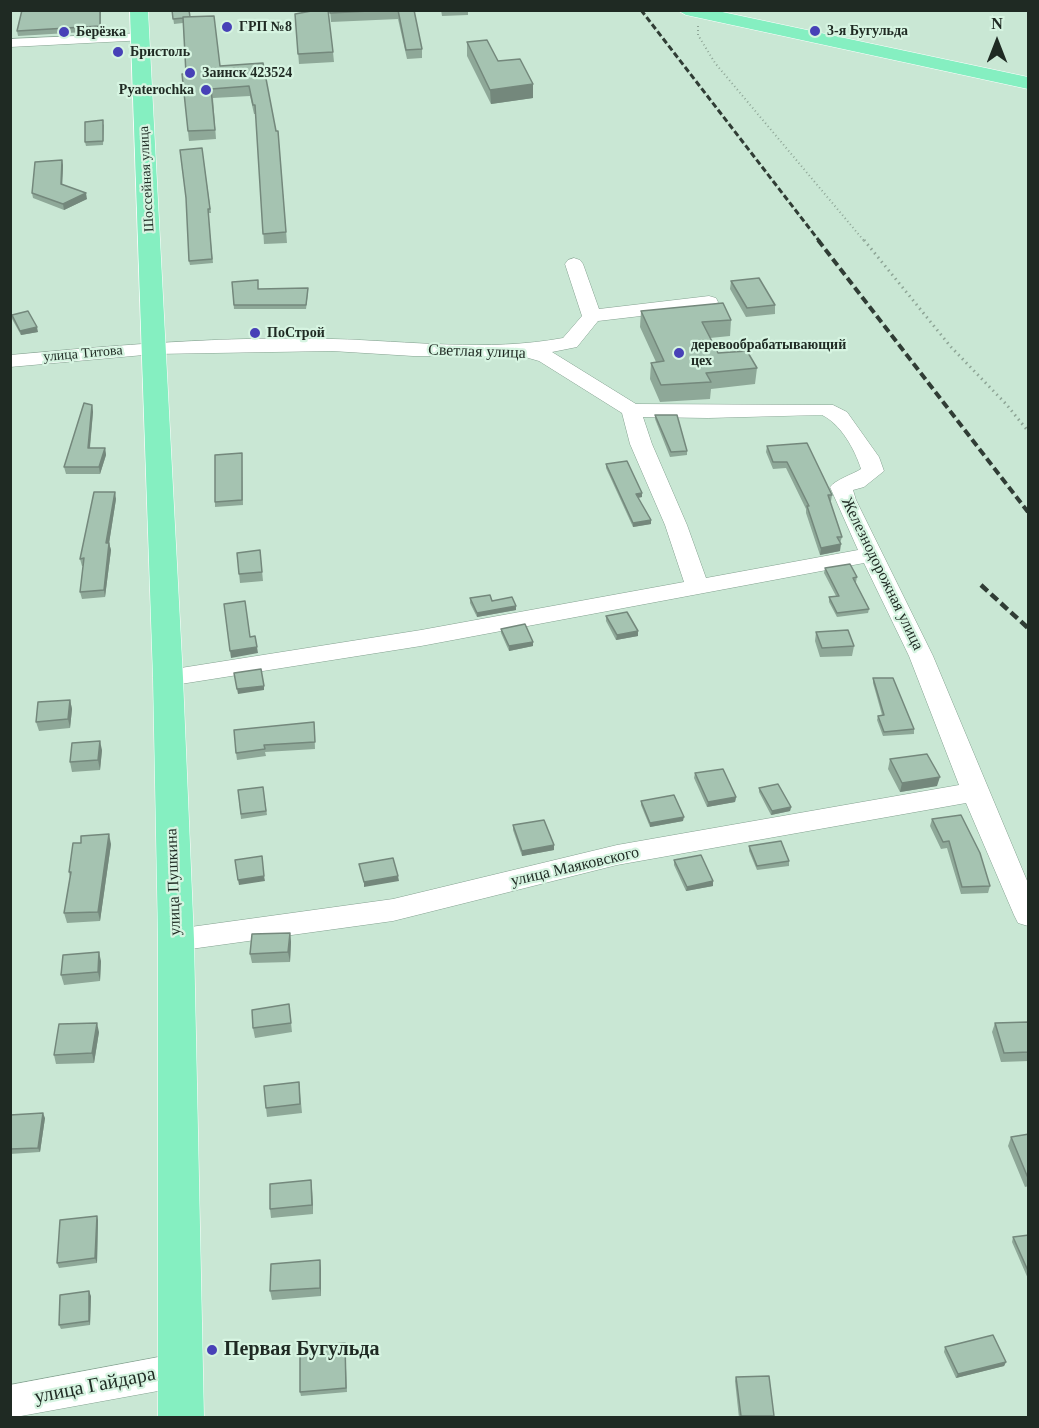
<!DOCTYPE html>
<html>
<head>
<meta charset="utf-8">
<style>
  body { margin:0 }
  #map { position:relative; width:1039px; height:1428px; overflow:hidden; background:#c9e7d4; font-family:"Times New Roman",serif }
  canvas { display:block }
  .frame { position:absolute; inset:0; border:12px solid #1f2a23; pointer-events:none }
  .north { position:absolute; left:967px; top:12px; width:60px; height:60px; -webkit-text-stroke:4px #d6f4e1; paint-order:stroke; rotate:0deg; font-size:16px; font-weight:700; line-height:24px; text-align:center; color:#1f2a23 }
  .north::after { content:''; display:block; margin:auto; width:21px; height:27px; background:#1f2a23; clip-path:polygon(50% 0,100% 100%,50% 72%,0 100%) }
</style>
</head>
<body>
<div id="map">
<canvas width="1039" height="1428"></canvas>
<div class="frame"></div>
<div class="north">N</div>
</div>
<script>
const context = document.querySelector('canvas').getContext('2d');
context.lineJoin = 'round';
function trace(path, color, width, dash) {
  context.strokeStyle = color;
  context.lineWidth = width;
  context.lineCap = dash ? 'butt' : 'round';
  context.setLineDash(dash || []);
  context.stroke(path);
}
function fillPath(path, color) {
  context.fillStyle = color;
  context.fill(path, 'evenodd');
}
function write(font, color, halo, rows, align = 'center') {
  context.font = font + ' "Times New Roman",serif';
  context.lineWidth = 4.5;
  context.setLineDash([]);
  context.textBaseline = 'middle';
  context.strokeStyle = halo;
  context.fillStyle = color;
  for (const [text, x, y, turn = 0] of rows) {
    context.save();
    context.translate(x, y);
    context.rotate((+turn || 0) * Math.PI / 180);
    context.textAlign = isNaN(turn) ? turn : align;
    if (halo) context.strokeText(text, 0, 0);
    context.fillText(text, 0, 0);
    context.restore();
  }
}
const minor = new Path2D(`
  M141,33L146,34L148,37L146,40L10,47V39Z
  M574,258L580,260L583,264L599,309L709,296L716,298L718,302L716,306L709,308L598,321L577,347L552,352L636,404L833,405L847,412L879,457L884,471L864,487L853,490L856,500L933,656L1028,883V926L1018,923L1014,915L966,803L617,865L393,921L176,951L166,948L161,940L166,932L176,929L393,899L617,845L959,785L909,656L864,563L421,646L168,686L159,684L156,678L159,672L168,670L421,630L684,582L665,525L630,444L622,413L539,361L525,357L413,356L332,351L155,354L10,367V355C117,345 225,336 333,339C409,341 487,352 563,338L582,316L565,264L568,260ZM822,415C841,424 855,450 861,469C853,474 835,480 830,487L858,550L706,578L687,525L652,444L643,417L708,418Z
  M180,1353L193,1358L198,1370L193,1382L180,1387L10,1418V1385Z`);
const major = new Path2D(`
  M130,10H148L183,678L194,940L204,1418H158V940L153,678Z
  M677,10H713L1028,77V89L686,15Z`);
trace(minor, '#84a190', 1);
trace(major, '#fff', 1);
trace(new Path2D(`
  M698,26V35L715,63L865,242`), '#8ea596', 2, [1, 3]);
trace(new Path2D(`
  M864,240L951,347L1006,404L1028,431`), '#8ea596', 3, [1.5, 4]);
fillPath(minor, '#fff');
fillPath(major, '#85efc1');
trace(new Path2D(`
  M641,10L820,242`), '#303d35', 3, [6, 3]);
trace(new Path2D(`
  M818,240L1028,512`), '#303d35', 4, [8, 4]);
trace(new Path2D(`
  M981,585L1028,628`), '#303d35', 4.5, [9, 4.5]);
fillPath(new Path2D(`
  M22,10H101V31L18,36L17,31Z
  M172,10L190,17L220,66L263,63L276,131H278L287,243L264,244L256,114H254L250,96L213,98L216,139L189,141L182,74H186L183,23L174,24Z
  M330,10H414L422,49V58L407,59L398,19L331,22Z
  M441,10H468V15L442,16Z
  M295,14L333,52L334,62L299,64Z
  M467,42L533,84V98L491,104L467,56Z
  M104,124L103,145L86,146L85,142Z
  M202,148L211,213H208L213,263L190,265L189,261Z
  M63,165L62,184L87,199L64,210L33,198L32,193Z
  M731,281L775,305V314L746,317L730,289Z
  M232,282L258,289L308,293L306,309H234Z
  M641,311L731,320L730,336L710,338L718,353L757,368L755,384L711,389L710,399L660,402L650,379L651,363L656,362L640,327Z
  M12,315L38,332L21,335L12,319Z
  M92,405L93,412L90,448H105L106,455L100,474H66L64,467Z
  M655,415L687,451V455L670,457L655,419Z
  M767,446L832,495L831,501H830L842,537L840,543V551L820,555L806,513V509L786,468L773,469L766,452Z
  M242,453L243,505L215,507V502Z
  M606,464L642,493V497L638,498L651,524L633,527L606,468Z
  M116,499L109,543L111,550L105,597L82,599L80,592L83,566H82L80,559Z
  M260,550L263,581L240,583L237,553Z
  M825,568L857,577L856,582H855L869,609L868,613L837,617L829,602V597L836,596L824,573Z
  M470,598L492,601L516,610L477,617L470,603Z
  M606,616L638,631V636L616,640L606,621Z
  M501,629L533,642V646L509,651L501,633Z
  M816,632L854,646L852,656L820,657L815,641Z
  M873,678L914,729V734L883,736L877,720L878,716L882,715L873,683Z
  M70,700L72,709L70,728L39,731L36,722Z
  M314,722L315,749L265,752L266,756L237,760L236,753Z
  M102,750L100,770L72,772L70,762Z
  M890,759L937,786L900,792L888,769Z
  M695,773L736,797L735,802L707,807L694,778Z
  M263,787L267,815L241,819L238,790Z
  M759,788L791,807L790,811L771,815L759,792Z
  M641,801L683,821L650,827L641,805Z
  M932,819L990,886L988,893L961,894L947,848L941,849L930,826Z
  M513,825L554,850L522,856L513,830Z
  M111,844L100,921L67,923L64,913L70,877L69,872Z
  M749,846L789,861V866L757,870L749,851Z
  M674,860L713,886L686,891L674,865Z
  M290,933L291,942L290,962L252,963L250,954Z
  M101,961L100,981L64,985L61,975Z
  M289,1004L292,1032L255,1038L253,1028Z
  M1029,1022V1061L1001,1062L992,1032L995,1023Z
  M99,1032L94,1063L56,1064L54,1055Z
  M299,1082L302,1113L267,1117L266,1108Z
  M10,1115L45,1118L40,1152L10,1154Z
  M1029,1134V1186L1025,1187L1008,1146L1011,1137Z
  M312,1189L313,1214L271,1218L270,1209Z
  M98,1220L97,1263L59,1268L57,1263Z
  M1029,1235V1281L1012,1242L1013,1237Z
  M321,1269V1296L272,1300L270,1291Z
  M91,1296L90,1325L61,1329L59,1325Z
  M345,1343L347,1392L301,1396L300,1392Z
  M945,1347L1006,1362L1004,1366L956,1378L944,1352Z
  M736,1377L774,1416V1418H739L735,1381Z`), '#8ea898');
fillPath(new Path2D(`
  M533,84V98L491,104L490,90Z
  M62,160L63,165L62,190L61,184Z
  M86,193L87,199L64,210L63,204Z
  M37,327L38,332L21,335L20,331Z
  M92,405L93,412L89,455L88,448Z
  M105,448L106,455L100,474L99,467Z
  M115,492L116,499L108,550L106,543Z
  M642,493V497L636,498V494Z
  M651,520V524L633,527V523Z
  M109,543L111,550L105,597L104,590Z
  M841,544L840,551L820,555L821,548Z
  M516,606V610L477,617V613Z
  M638,631V636L616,640L617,635Z
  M533,642V646L509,651V646Z
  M257,647L258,653L231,658L230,651Z
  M264,686V690L238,694L237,689Z
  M70,700L72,709L70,728L68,719Z
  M100,741L102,750L100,770L98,760Z
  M940,777L937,786L900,792L902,783Z
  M736,797L735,802L707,807L708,802Z
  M791,807L790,811L771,815L772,811Z
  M684,817L683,821L650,827V823Z
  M109,834L111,844L100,921L98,912Z
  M554,845V850L522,856V851Z
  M264,876L265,881L239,885L238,880Z
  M398,876L399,881L364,887V882Z
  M713,881V886L686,891L687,887Z
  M290,933L291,942L290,962L288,952Z
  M99,952L101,961L100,981L98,972Z
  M97,1023L99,1032L94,1063L92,1053Z
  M43,1113L45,1118L40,1152L38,1148Z
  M311,1180L312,1189L313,1214L312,1205Z
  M97,1216L98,1220L97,1263L95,1258Z
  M320,1260L321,1269V1296L320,1288Z
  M89,1291L91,1296L90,1325L89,1321Z
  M1006,1362L1004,1366L956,1378L958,1374Z`), '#74887c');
const building = new Path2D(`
  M22,10H100V26L17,31Z
  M172,10H189L190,17H183V18L173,19Z
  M317,10H328L333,52L298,54L295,14Z
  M330,10H389L330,13Z
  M398,10H414L422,49L406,50Z
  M214,16L220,66L263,63L276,131H278L286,232L263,234L255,105H253L249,86L211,89L215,130L188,131L182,74H186L183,17Z
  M487,40L498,61L520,59L533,84L490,90L467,42Z
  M103,120V141L85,142V122Z
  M202,148L210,209H208L212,259L189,261L186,198L180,150Z
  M62,160L61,184L86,193L63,204L32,193L35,162Z
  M759,278L775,305L747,308L731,281Z
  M258,280V289L308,288L306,305H234L232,282Z
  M723,303L731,320L702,322L718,353L747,351L757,368L706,373L711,382L661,385L651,363L664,361L641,311Z
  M28,311L37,327L20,331L12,315Z
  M84,403L92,405L88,448H105L99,467H64Z
  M655,415H677L687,451L671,452Z
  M807,443L832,495H828L842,537H837L841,544L821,548L807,506H809L787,462H773L767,446Z
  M242,453V500L215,502V455Z
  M627,461L642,493L636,494L651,520L633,523L606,464Z
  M94,492H115L106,543H109L104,590L80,592L84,558L80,559Z
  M260,550L262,572L239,574L237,553Z
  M850,564L857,577L853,578L869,609L837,613L829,597L839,596L825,568Z
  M490,595L492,601L512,597L516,606L477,613L470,598Z
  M245,601L250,637L255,636L257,647L230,651L224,604Z
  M627,612L638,631L617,635L606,616Z
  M525,624L533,642L509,646L501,629Z
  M848,630L854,646L822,648L816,632Z
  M261,669L264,686L237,689L234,673Z
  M873,678H893L914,729L884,732L878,716L884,715Z
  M70,700L68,719L36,722L38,702Z
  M314,722L315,742L264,745L265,749L236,753L234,730Z
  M100,741L98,760L70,762L72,743Z
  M927,754L940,777L902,783L890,759Z
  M723,769L736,797L708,802L695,773Z
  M778,784L791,807L772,811L759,788Z
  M263,787L266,811L241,814L238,790Z
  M674,795L684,817L650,823L641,801Z
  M961,815L980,853L990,886L962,887L949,841L943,842L932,819Z
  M544,820L554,845L522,851L513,825Z
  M109,834L98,912L64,913L71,872H69L73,843H81V836Z
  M781,841L789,861L757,866L749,846Z
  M701,855L713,881L687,887L674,860Z
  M262,856L264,876L238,880L235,860Z
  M393,858L398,876L364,882L359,864Z
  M290,933L288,952L250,954L252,934Z
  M99,952L98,972L61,975L63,955Z
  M289,1004L291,1023L253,1028L252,1010Z
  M1029,1022V1052L1004,1053L995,1023Z
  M97,1023L92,1053L54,1055L59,1024Z
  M299,1082L300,1104L266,1108L264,1086Z
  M43,1113L38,1148L10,1149V1115Z
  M1029,1134V1178H1028L1011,1137Z
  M311,1180L312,1205L270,1209V1184Z
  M97,1216L95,1258L57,1263L60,1220Z
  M1029,1235V1273L1013,1237Z
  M320,1260V1288L270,1291L271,1264Z
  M89,1291V1321L59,1325L60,1295Z
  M993,1335L1006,1362L958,1374L945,1347Z
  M345,1343L346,1388L300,1392V1347Z
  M769,1376L774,1416H741L736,1377Z`);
fillPath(building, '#a5c3b1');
trace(building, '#74887c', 1.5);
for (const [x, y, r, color] of [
  [227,27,6,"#4741b7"],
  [815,31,6,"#4741b7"],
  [64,32,6,"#4741b7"],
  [118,52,6,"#4741b7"],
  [190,73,6,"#4741b7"],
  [206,90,6,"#4741b7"],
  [255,333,6,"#4741b7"],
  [679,353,6,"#4741b7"],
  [212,1350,6,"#4741b7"]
]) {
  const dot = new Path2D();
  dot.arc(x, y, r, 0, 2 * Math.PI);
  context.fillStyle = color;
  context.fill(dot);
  trace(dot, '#d6f4e1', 2);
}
write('bold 14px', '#1f2a23', '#d6f4e1', [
  ["ГРП №8",239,27],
  ["3-я Бугульда",827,31],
  ["Берёзка",76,32],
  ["Бристоль",130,52],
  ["Заинск 423524",202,73],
  ["Pyaterochka",194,90,"right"],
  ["ПоСтрой",267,333],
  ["деревообрабатывающий",691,345],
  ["цех",691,361]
], 'left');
write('14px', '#1f2a23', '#d6f4e1', [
  ["Шоссейная улица",147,179,-93],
  ["улица Титова",83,354,-5]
]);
write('16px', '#1f2a23', '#d6f4e1', [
  ["Светлая улица",477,352,2],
  ["Железнодорожная улица",882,574,64],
  ["улица Маяковского",575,867,-13],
  ["улица Пушкина",174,882,-92]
]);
write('bold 20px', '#1f2a23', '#d6f4e1', [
  ["Первая Бугульда",224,1350]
], 'left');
write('20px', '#1f2a23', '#d6f4e1', [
  ["улица Гайдара",95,1386,-11]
]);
</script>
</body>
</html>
